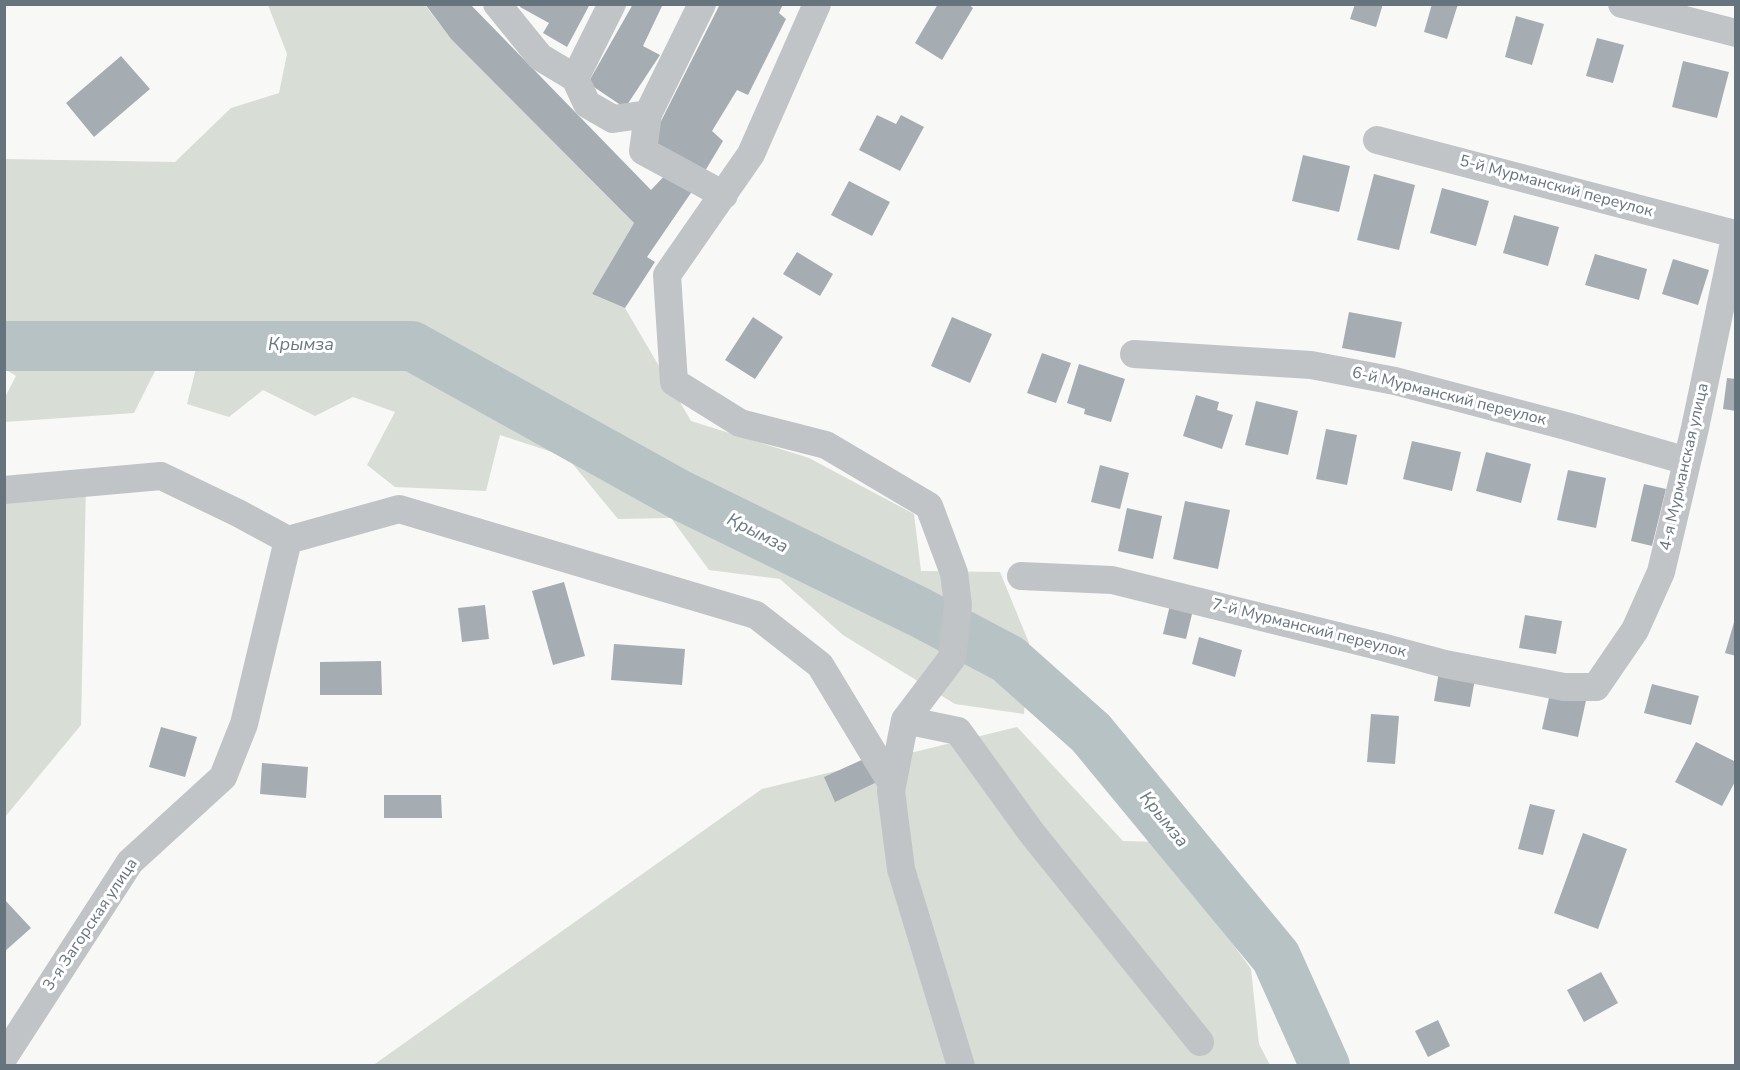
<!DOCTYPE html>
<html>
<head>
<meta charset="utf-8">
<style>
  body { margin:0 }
  #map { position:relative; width:1740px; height:1070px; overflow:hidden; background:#f8f8f6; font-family:"Nunito Sans",sans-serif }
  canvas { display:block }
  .frame { position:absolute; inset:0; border:6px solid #66747d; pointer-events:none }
</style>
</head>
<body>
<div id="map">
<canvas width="1740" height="1070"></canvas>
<div class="frame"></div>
</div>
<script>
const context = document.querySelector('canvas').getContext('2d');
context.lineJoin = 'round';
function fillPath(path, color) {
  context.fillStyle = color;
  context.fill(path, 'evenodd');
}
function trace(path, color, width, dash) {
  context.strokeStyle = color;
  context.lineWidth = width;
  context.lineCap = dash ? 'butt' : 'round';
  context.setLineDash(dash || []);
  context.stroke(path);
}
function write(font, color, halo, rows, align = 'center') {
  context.font = font + ' "Nunito Sans",sans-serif';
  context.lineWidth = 6;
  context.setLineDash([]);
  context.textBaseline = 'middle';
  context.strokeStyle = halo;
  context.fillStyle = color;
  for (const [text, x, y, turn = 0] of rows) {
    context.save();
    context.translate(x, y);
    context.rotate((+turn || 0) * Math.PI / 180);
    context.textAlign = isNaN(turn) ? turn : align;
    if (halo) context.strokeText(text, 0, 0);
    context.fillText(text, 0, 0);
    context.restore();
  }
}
fillPath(new Path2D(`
  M268,5H425L451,39L634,223L592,294L625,308L691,421L809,458L914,514L921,571L1000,572L1029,643L1024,714L955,704L843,635L780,579L709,570L671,518L618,519L567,457L500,435L486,491L395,487L367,465L395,412L353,397L315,416L263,390L229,417L187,404L200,353L172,337L134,413L5,422L4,399L16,376L5,369V159L175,162L231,108L279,93L287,54Z
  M86,482L81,725L5,817V490Z
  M1017,727L1123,841L1159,842L1251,969L1259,1044L1270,1065L372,1066L762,789Z`), '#d8ddd6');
trace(new Path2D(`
  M4,346H412L680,495L919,612L1008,659L1091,733L1276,957L1325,1066`), '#b7c2c5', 50);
fillPath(new Path2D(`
  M425,4H470L651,190L670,170L695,187L647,257L655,262L625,308L592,294L634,223L451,39Z
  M521,4H590L567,47L543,33L549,23L520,7Z
  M633,4H663L643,46L660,55L625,108L588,83Z
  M720,4H783L779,13L786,19L748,95L737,90L712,131L723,141L702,176L650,143Z
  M938,4H968L973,8L942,60L915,43Z
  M1355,4H1383L1376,27L1350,19Z
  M1432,4H1458L1447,39L1424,32Z
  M1516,16L1544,24L1532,65L1505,57Z
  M1597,38L1624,45L1613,83L1586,76Z
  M121,56L150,89L94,137L66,103Z
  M1683,61L1729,72L1717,118L1672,107Z
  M877,115L896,124L901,115L924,127L900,171L859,150Z
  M1303,155L1350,166L1339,212L1292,201Z
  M1374,174L1415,185L1399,250L1357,240Z
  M849,181L890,202L872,236L831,215Z
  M1442,188L1489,201L1476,246L1430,233Z
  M1514,215L1559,227L1548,266L1503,253Z
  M797,252L833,274L820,296L783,274Z
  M1595,254L1647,269L1639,300L1585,285Z
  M1673,259L1709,270L1698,305L1662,294Z
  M1349,312L1402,322L1395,358L1342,348Z
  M753,317L783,337L755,379L725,360Z
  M952,317L992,334L970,383L931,366Z
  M1042,353L1071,363L1056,403L1027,393Z
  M1079,364L1125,379L1111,422L1084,414L1085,409L1067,403Z
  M1727,378L1736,379V411L1723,409Z
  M1196,395L1219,402L1217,410L1233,415L1222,449L1183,436Z
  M1256,401L1298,411L1288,455L1245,445Z
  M1326,429L1357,435L1347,485L1316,479Z
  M1412,441L1461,452L1452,491L1403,479Z
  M1486,452L1531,464L1521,503L1476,491Z
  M1100,465L1129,473L1120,509L1091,502Z
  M1568,470L1606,478L1596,528L1557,520Z
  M1644,484L1666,489L1652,546L1631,541Z
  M1185,501L1230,510L1218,569L1173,559Z
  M1127,508L1162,516L1153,559L1118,551Z
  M564,582L585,656L553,665L532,591Z
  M485,605L489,639L462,642L458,608Z
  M1170,605L1193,610L1186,639L1163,634Z
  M1525,615L1562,621L1556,654L1519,648Z
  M1735,619H1736V656L1725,653Z
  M1199,637L1242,650L1235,677L1192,664Z
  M614,644L685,649L682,685L611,680Z
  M381,661L382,695H320V662Z
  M1440,666L1476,673L1470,707L1434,701Z
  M1652,684L1699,696L1691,725L1644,713Z
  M1551,689L1587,696L1578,737L1542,729Z
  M1371,714L1399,716L1395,764L1367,762Z
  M161,727L197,737L185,777L149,767Z
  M1696,742L1736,762V780L1722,806L1675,782Z
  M866,758L877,782L835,802L824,777Z
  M262,763L308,767L306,798L260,794Z
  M384,795H441L442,818H384Z
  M1530,804L1555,810L1543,855L1518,849Z
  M1583,833L1627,849L1598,929L1554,913Z
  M4,899L31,928L4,952Z
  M1601,972L1618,1003L1584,1022L1567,990Z
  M1438,1020L1450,1046L1428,1057L1415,1031Z`), '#a6adb2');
trace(new Path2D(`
  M497,4L540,57L575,78
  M612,4L575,78L587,104L613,119L648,114
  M702,4L648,114L643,151L724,195
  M817,4L751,154L667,275L674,382L740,423L826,445L929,506L954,573L958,605L952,658L905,720L891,791L901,869L961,1066
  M1622,4L1736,33
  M1377,140L1735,234
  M1134,354L1311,365L1395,381L1566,426L1687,461
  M4,490L161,476L238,513L288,540L399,509L756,615L820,665L892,784
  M1021,576L1112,580L1382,647L1445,664L1564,687H1596L1635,630L1661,572L1695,428L1736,233
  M905,720L958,731L1031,832L1200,1042
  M4,1057L130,862L223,777L244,724L288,540`), '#c0c4c7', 28);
write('16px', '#66747d', '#fff', [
  ["5-й Мурманский переулок",1556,187,15],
  ["6-й Мурманский переулок",1449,397,14],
  ["4-я Мурманская улица",1685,467,-77],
  ["7-й Мурманский переулок",1309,629,14],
  ["3-я Загорская улица",91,925,-56]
]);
write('italic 18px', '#67797f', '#fff', [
  ["Крымза",301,346],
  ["Крымза",757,534,27],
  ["Крымза",1163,820,51]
]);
</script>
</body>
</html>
